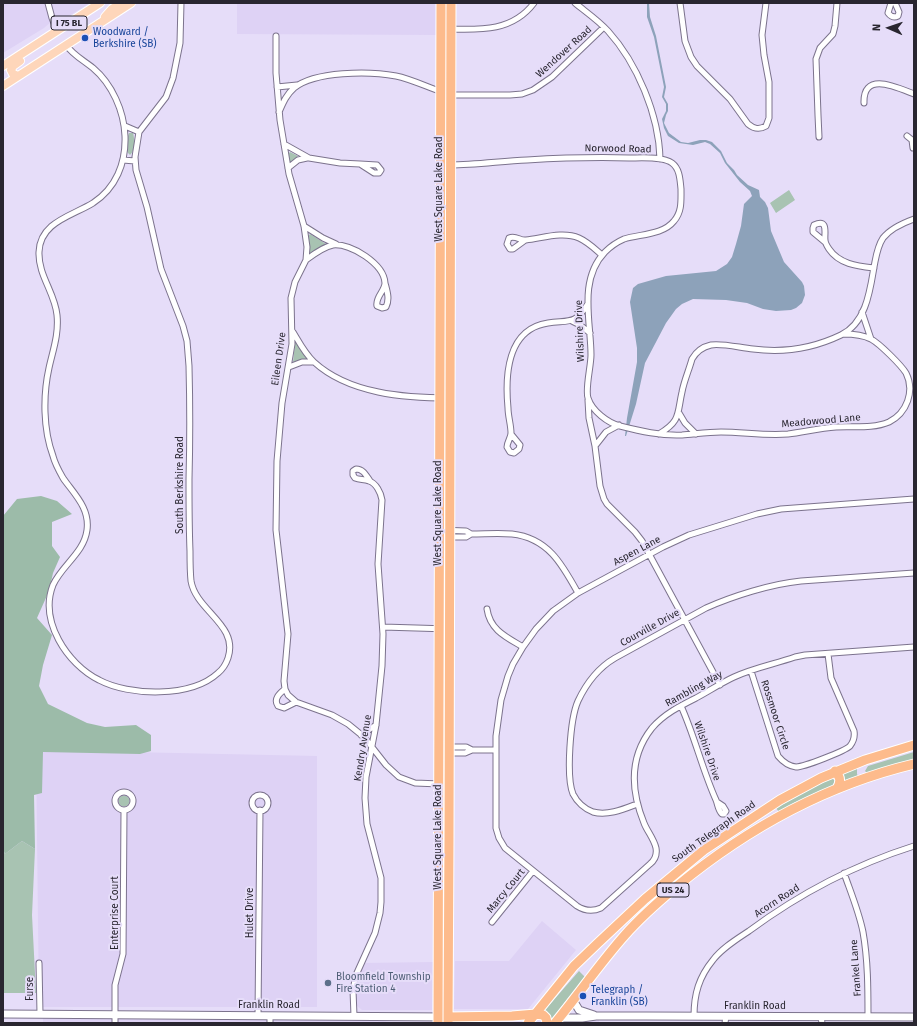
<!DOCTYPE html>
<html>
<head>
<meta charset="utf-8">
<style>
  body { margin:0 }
  #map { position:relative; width:917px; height:1026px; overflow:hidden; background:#e6ddf9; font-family:"Fira Sans",sans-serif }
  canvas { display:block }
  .frame { position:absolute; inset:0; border:4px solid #292630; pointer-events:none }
  .north { position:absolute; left:869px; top:8px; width:40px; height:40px; -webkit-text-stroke:3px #e6ddf9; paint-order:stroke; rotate:272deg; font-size:11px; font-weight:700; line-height:16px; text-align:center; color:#292630 }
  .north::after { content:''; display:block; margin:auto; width:14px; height:18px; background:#292630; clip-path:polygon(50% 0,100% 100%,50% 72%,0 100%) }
</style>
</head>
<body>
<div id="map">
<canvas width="917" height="1026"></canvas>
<div class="frame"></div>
<div class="north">N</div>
</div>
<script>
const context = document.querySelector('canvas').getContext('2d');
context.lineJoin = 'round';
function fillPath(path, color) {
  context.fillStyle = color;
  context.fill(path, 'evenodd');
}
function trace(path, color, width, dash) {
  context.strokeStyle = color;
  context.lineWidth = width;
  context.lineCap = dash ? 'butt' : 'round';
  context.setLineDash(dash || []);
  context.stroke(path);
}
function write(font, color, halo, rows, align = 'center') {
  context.font = font + ' "Fira Sans",sans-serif';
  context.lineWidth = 4;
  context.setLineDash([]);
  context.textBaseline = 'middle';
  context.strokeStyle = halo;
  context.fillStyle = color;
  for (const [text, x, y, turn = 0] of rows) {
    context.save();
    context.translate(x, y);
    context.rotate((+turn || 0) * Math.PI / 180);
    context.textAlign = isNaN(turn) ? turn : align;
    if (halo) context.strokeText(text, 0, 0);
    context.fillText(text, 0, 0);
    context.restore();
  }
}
fillPath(new Path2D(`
  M3,3H46L51,22L44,28L3,53Z
  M50,3H90L59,22L54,19Z
  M237,3H438L437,35L237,34Z
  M36,750L317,756V1007H39Z
  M542,921L576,950L528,1009H454L455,961H509Z
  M433,962L432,1010H362L357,1006L355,990L358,973L363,963Z
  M43,1016L375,1017V1020L392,1022L427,1023H43Z
  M566,1020H599V1023H564Z`), '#ded2f5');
fillPath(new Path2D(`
  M129,133H133C135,139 135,151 130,155L128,153L127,151L128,136Z
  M290,152L298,156L290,163L288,154Z
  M789,190L795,200L776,213L770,203Z
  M310,234L326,244L310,254L309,253L308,236Z
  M295,343L298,344L307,359L293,362Z
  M914,752V760L867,773L865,771L868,766Z
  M857,768V774L859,778L843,784L842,773Z
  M832,778L835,781L832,786L794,803L779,812L776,808L810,789Z
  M118.5 801a5.5 5.5 0 1 1 11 0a5.5 5.5 0 1 1-11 0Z
  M22,841L35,849L32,915L36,993H3V849L5,854Z
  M579,971L585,977L551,1020L544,1011Z`), '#a8c3b2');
fillPath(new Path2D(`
  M41,496L57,501L72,514L52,522V546L60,557L53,573L49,591L37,618L52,635L43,665L39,686L48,704L87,723L105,727L136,725L151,735V751L140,754L43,752L42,793L34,795L35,849L22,841L5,854L3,849V516L17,499Z`), '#9cbba9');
fillPath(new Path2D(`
  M647,3H649L650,17L656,36L666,87L664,97L668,104V111L666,115L664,123L669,133L681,142L688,143L700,140H706L712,142L721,151L727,163L734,170L737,175L748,185L759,190L760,197L765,202L768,208L771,231L784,262L802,282L804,286L805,295L802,303L796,308L791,310L776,311L763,309L747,303L726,300L693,299L682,304L676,309L666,323L645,363L636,404L626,436H625L627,418L637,362V348L630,302L633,288L638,284L666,276L716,271L727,264L732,257L736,244L741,226L744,204L752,196L750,191L740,182L725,163L720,153L710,144L705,142L693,145L679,143L668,136L664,128L662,119L666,111V104L662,97L664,87L654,37L647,17Z`), '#8da2ba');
const street = new Path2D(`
  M48,3L52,18L57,31
  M575,3C586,12 598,20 608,31C637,63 659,115 660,159
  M680,3L685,41L691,57L697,66L730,99L748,124C754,129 759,130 766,126L769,118V82L764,55L762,35L766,3
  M891,3L888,13C891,17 894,18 898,16L899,12L895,3
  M450,29C482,30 513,31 534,3
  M276,36V73L280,120L289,174L304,226L307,247L306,260L295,282L291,298L292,344L282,403L277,461L276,530L288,634L284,681L285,689L288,695L296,702L332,715L348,724L364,737L386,765L399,777L415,783L440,784
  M66,45C73,55 83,60 93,68C112,84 124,111 125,136C126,163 116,188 93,203C72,216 40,222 39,252C38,275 55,293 57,315C59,334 53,350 49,368C43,395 43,429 53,456C55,464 59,471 63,478C74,494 90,508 87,530C84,553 62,565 53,585C39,621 67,664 99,680C129,696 191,698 218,673C223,669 226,664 228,658C239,625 196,611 191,581C190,571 190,561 190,551C189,527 189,504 189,480C190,442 190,404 189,366L187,341L183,326L161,269L147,207L136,170L135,157L139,132L166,97L173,78L180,43L181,3
  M277,87L297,85
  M450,95H510L522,94L533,90L552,77L604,27
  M864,103C863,71 896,87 914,94
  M279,112C283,103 286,95 294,88C315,71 369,71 396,76C411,79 427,87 442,92
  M125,126L139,132
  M907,136L912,140L913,148
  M819,137L818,115L816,59L820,48L833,34L835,26L837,3
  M284,144L309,158L340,163L360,164L374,173H379L381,170L377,165L360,164
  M123,160L135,161
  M450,165C476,165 502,161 527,160C561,158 595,157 629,158C640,158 663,156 672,163C680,169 680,180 681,189C681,201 682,212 674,221C663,235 640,234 624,239C617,242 610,247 605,252C578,280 591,322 591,355C591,366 585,389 588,398C592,411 608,423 620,426C640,431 661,436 682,435C695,434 708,432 721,432C743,432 766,436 788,434C804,432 820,428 836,427C853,426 873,429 889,422C907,413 915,391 906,373C901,365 880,344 871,339C863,335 852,334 843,334
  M288,168L298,160L307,158
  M304,226L323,238L336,244
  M524,241L513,249H510L507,244L509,238C516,235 520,241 526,240C543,238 563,231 579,238C588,242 595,249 602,255
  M825,242L813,232V228L814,225C829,218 824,234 825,240C825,243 827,246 829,249C839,264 857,266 874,268
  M306,260C314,254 323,247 333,245C351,243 384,264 385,283C385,291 375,297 377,306L382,308L386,307C390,299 387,291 385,283
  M862,312L871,339
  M572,321L580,325L590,333
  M293,332C299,342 305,354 314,362C349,394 405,398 450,398
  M289,367L302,362H313
  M588,400L589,418L595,446
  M679,413L685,423L696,434
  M619,425L606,432L595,446L600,486L604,499L607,504L635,532L642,541L720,685
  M511,434L520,445L519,449L514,453L510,452L507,447C507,442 511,438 511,433C511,425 508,416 508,408C505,376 507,329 548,323C569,320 575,325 587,305
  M659,434C681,421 677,414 682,392C684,381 689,370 692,359C696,352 702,347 711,345C722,343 741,348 753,349C783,353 814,348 841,335C866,323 870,291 874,267C876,257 877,247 883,238C890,229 903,223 914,219
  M914,499L781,509L757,514L689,535L663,547L578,593L553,611L536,629L523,647L513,664L508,676L501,700L496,736V828L499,838L505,848L577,906C585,911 592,912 601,908L650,864C655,860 657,854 656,848C654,839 647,831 644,823C631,791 629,757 652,728C664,714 680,706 696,698C709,691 721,683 734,677C753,668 775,664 795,657L805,655L914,647
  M439,530L466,531L471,534C485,534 498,533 512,534C548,538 562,564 578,593
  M449,537H466L471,534
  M487,609C490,630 506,637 523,647
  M383,627L449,629
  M751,671L778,756C783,762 788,766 796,767C804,767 845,751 850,746C854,741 855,737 854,731L831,678L828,654
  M285,689C280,693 273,699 278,706L284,708L296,702
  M681,706C695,737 702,769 716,800C718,805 718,810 722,814H724L726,811L723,806L717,802
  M361,735L376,725
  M448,747H466L472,750H496
  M448,753H465L472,750
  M115 801a9 9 0 1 1 18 0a9 9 0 1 1-18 0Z
  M252 803a8 8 0 1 1 16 0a8 8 0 1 1-16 0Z
  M637,804C624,809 608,816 593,812C585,809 577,802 573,794C566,777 570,719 578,701C586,684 598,668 615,658L706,608C733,596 771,584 801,581L914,573
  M844,873C851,893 859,912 863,932C868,960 868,989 868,1017
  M492,922L533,871
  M39,963L40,1014
  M258,1016L260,810
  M354,1016L353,990L356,975L375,933L380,913L381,902V878L367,824L365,798L366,777L376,725L382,666L383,634L378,564L382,500C381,493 376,483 369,481C364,479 360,480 355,478L353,475V471L356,469C363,469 366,475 370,481
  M694,1016C694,994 699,977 713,960C722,948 737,939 749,931C799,894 854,865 914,846
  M821,1017L822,1023
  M115,1023V985L123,954L124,810
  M270,1023V1016
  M725,1023L726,1016`);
const secondary = new Path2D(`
  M573,1000L579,1010L594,1015
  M3,1014L448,1017
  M559,1018H582L596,1016H646L914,1017`);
const primary = new Path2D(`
  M105,17L112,9L121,3
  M3,66L100,3
  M18,76L13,74L11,70L13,66L20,61
  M3,86L131,3`);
const highway = new Path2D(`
  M835,771C841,777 841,782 837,789
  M448,1017L512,1016L536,1014L543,1015L546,1018L547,1023
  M438,1023L441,3
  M448,1023L449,838L451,3
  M528,1023L574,966L598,943L645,899L704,850L780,800L821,778L865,760L914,745
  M555,1023C579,994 600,963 625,935C640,918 658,902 676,887C745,830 826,785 914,764`);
trace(street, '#7c738d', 7);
trace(secondary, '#7c738d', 9);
trace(primary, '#fff', 10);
trace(highway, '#fff', 11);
trace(street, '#fff', 5);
trace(secondary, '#fff', 7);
trace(primary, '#fed6ba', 8);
trace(highway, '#fdbb8c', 9);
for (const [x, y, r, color] of [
  [85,38,4,"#1a4fb4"],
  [328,983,4,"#5c6f8a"],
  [583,996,4,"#1a4fb4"]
]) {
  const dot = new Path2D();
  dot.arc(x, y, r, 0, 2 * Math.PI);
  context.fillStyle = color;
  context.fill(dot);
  trace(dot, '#e6ddf9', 1.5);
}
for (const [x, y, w] of [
  [69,23,36],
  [673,890,32]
]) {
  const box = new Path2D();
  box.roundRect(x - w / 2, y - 7, w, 14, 3);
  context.fillStyle = '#e6ddf9';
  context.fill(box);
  trace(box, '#292630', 1);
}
write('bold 9px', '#292630', null, [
  ["I 75 BL",69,23],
  ["US 24",673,890]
]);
write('10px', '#164399', '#e6ddf9', [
  ["Woodward /",93,32],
  ["Berkshire (SB)",93,44],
  ["Telegraph /",591,990],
  ["Franklin (SB)",591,1002]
], 'left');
write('10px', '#292630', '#e6ddf9', [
  ["Wendover Road",564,52,-42],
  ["Norwood Road",618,149,1],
  ["West Square Lake Road",439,189,-90],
  ["Wilshire Drive",580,331,-92],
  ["Eileen Drive",279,359,-82],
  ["Meadowood Lane",821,421,-5],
  ["South Berkshire Road",180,485,-90],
  ["West Square Lake Road",438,513,-90],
  ["Aspen Lane",637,551,-28],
  ["Courville Drive",650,628,-29],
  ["Rambling Way",694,689,-29],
  ["Rossmoor Circle",775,715,72],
  ["Kendry Avenue",363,748,-81],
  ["Wilshire Drive",707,751,71],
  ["South Telegraph Road",714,832,-35],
  ["West Square Lake Road",438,837,-90],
  ["Marcy Court",506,891,-51],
  ["Acorn Road",777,901,-33],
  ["Enterprise Court",115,913,-90],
  ["Hulet Drive",250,913,-90],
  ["Frankel Lane",856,968,-94],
  ["Furse",30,989,-90],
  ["Franklin Road",269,1005],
  ["Franklin Road",755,1006]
]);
write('10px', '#4e5e75', '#e6ddf9', [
  ["Bloomfield Township",336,977],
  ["Fire Station 4",336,989]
], 'left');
</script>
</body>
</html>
